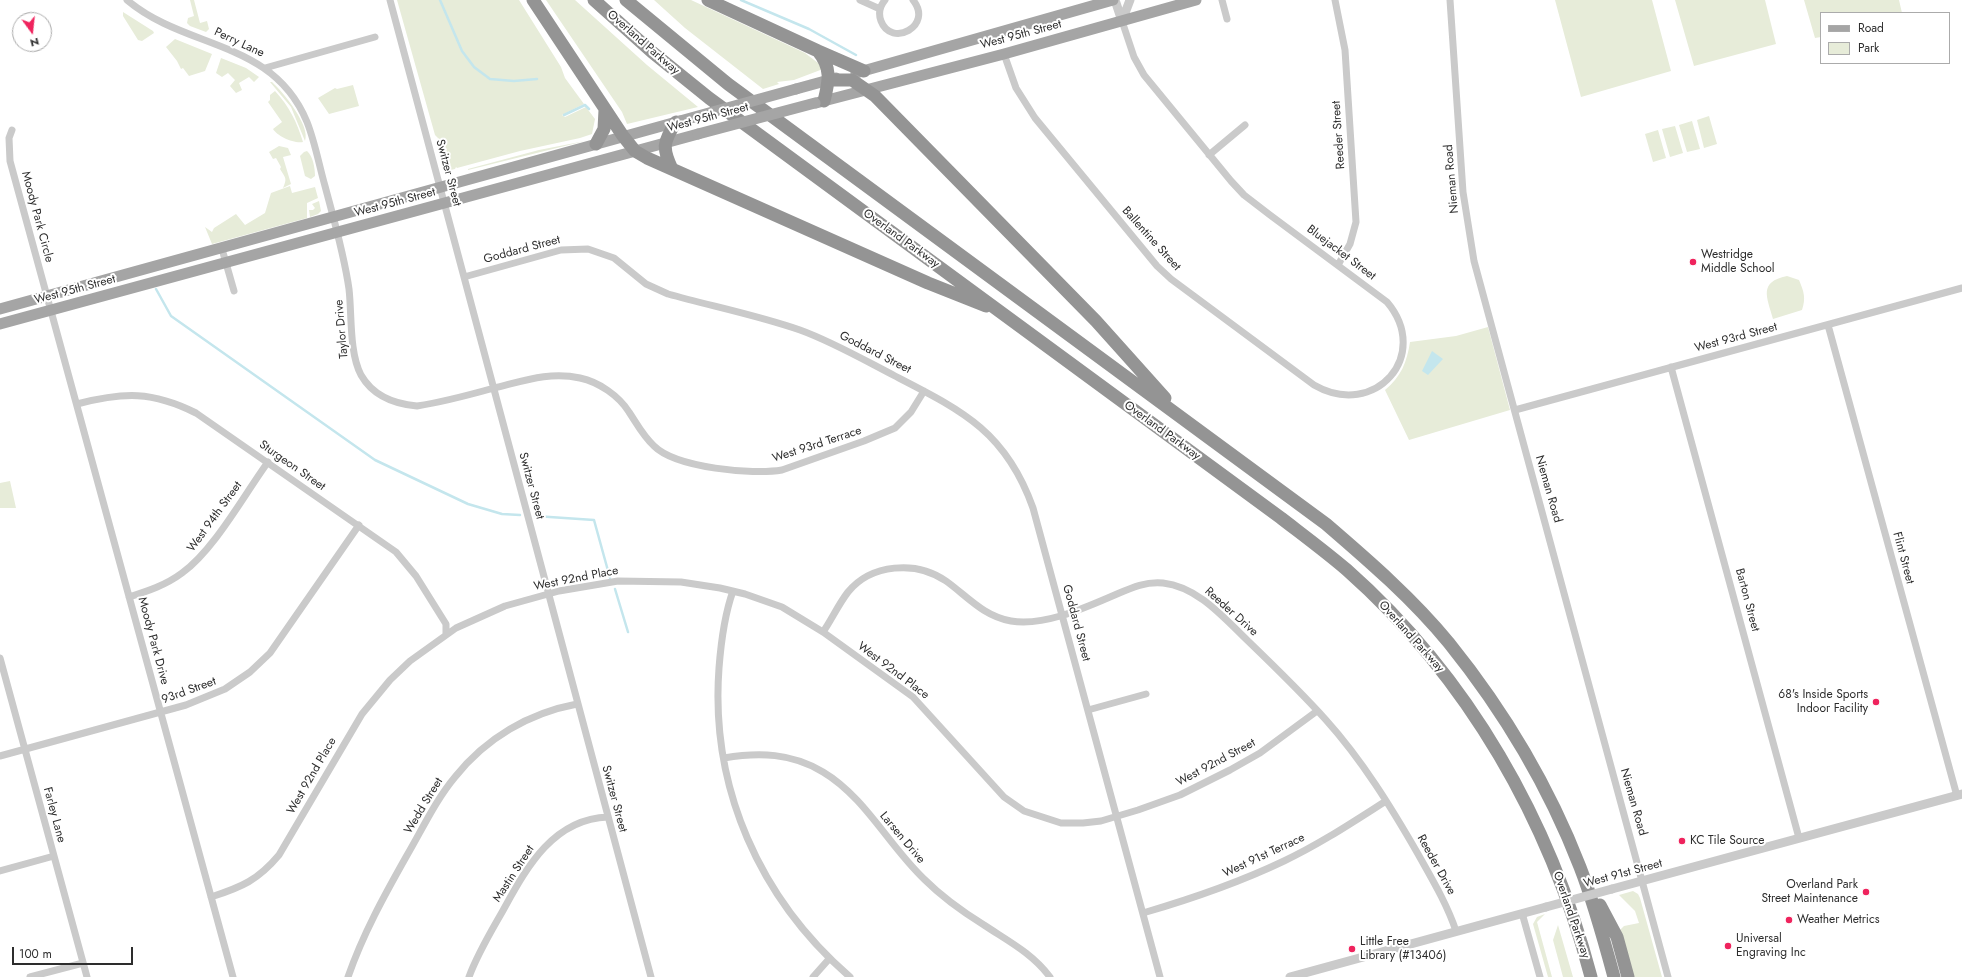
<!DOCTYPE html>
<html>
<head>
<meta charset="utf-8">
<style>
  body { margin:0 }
  #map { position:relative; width:1962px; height:977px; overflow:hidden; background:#fff; font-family:Jost,sans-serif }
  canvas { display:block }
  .legend { position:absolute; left:1820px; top:12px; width:130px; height:52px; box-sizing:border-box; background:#fff; border:1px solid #ababab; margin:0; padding:5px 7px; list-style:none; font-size:12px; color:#2d2d2d }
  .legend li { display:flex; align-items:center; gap:8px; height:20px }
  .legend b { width:20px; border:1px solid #ababab }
  .north { position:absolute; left:12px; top:12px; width:40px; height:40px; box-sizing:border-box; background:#fff; border:1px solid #ababab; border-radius:50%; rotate:165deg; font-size:11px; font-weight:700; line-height:16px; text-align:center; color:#2d2d2d }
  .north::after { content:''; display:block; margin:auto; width:14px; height:18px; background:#ef235d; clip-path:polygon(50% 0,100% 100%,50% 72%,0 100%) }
  .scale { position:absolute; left:12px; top:947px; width:121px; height:18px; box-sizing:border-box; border:2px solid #2d2d2d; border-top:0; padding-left:5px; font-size:12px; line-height:14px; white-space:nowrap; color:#2d2d2d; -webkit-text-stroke:3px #fff; paint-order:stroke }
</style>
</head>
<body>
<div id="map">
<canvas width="1962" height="977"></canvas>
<ul class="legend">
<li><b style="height:5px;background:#a5a5a5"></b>Road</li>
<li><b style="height:11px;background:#e7ecd9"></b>Park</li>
</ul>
<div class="north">N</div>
<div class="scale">100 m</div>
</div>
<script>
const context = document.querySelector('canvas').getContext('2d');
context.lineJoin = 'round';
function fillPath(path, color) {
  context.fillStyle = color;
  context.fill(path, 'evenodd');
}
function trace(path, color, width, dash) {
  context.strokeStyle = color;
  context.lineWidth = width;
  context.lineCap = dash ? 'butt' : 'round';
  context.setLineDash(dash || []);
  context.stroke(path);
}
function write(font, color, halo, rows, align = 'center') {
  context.font = font + ' Jost,sans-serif';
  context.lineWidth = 4;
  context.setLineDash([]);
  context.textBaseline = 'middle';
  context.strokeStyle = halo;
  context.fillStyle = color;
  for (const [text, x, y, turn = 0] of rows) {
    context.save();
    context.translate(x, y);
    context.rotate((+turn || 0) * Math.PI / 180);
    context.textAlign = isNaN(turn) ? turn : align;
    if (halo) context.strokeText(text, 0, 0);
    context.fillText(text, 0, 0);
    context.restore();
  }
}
fillPath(new Path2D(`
  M190,0H194L200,23L207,21L209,29L206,32L190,26L187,23L188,18L194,16Z
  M397,0H519L561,67L565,78L584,104L562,115L565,117L586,107L595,119L592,134L580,138L520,151L457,168L456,167L455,169L446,171L444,167L437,141L438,138L435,135Z
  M546,0H575L647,65L698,107L627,124L622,112Z
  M654,0H691L805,53L822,66L823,69L794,80L777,82L779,84L763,89L685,28Z
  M1555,0H1652L1671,71L1581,97Z
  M1675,0H1765L1776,44L1694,66Z
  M1804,0H1899L1902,13H1821V37L1815,38Z
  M123,12L153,31L154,33L142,41L138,40L123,16Z
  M175,39L212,54L205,71L189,76L183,68L181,69L177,61L166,47Z
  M221,58L246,68L259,77L254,82L249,77L239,83L242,90L236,93L230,86L235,80L228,73L222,77L216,73Z
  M270,82H272C283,92 311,126 305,141L291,107Z
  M353,85L359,106L329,114L318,98L335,88L337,89Z
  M275,91C289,106 297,122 303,142C294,144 277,136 273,129L282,122L268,102L270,100V95Z
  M1709,116L1717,144L1704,148L1697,120Z
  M1692,121L1700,149L1687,152L1679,125Z
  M1675,126L1683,153L1670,157L1662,129Z
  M1658,130L1666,158L1653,162L1645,134Z
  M585,141L468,170V169L539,150Z
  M279,146L288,148L291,155L283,157L291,184L283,188C287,178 286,179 280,169L281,167L276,158L273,159L269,152Z
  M307,151C313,156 315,168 315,176L311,179L305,176L300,156L304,152Z
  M290,186L292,193L315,187L318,198L307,203V218L212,244L205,227L212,232L214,228L236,214L245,225L265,213L271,193Z
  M319,201L321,211L318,214L310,217L309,210H313L315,208L312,204Z
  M1787,276L1799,280C1804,292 1806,298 1802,310L1773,319C1767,297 1758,282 1787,276Z
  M1488,327L1510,410L1409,440L1385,390C1401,377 1407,362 1410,342L1456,336Z
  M10,481L16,508H0V483Z
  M1633,891L1638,894L1640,898L1662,977H1634L1620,930L1624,926L1639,923L1635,911L1619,895Z
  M1545,914L1537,922L1552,977H1548L1533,924L1537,917Z
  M1558,925L1573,977H1563L1553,940Z`), '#e7ecd9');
fillPath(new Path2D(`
  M1432,351L1443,359L1428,375L1422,371Z`), '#c4e6ed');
trace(new Path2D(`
  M440,0L462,51L474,67L490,79L514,81L537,79
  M741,0L809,29L856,55
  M564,115L585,105L589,109
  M156,289L171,316L375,460L468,504L502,514L520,515
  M535,516L594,520L610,578
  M615,589L628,632`), '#c4e6ed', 2.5);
trace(new Path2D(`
  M127,0C186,50 273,39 307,122C315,142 319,165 325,186C334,220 344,254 349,289C352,315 349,352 361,375C373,396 394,404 417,406C443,402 469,395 494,388C523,381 550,371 580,378C599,382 619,396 629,412C637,424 643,436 654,446C676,468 753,475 782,470L864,441L895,428L911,412L924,391
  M390,0L651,977
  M860,0L880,9
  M885,0C880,6 878,13 881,21C891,48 934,26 913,0
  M1222,0L1227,19
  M1335,0L1345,50L1356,222L1350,244L1338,265
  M1450,0L1463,192L1474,261L1668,977
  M1004,54L1016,88L1035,118L1157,266L1171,279L1314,385C1375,420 1432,355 1387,302L1270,215L1244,195L1231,181L1144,75L1134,57L1122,21
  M265,68L375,37
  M12,130L9,138L10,161L233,977
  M1209,155L1245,125
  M222,249L234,291
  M464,277L561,250L588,249L614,258L646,284L668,294C711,306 757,315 800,330C833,342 864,360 895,376C963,411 1006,432 1033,508L1160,977
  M1828,325L1957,796
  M1671,367L1799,838
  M77,404C124,392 152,391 196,413L396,552L416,576L446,624V634
  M1515,410L1962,288
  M733,591C724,616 721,642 719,668C710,788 760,899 850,977
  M129,597C148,591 166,585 182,573C214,550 244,495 268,462
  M823,632C832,619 838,605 848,592C871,564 916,560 946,581C967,596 983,616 1011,621C1043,626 1080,610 1110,597C1127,590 1143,581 1163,583C1198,587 1223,617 1247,640C1274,666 1301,692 1326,720C1362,760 1391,807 1418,854C1432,879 1447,904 1456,931
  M0,658L87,977
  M1088,710L1146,694
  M0,756L186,705L225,689L250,672L270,653L359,525
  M724,758C759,752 792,753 823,772C865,797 889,846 924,879C942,897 963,912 984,925C1008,941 1032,953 1050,977
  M0,871L54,856
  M211,897C242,887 258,880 279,855L362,714L390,680L410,661L456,628L505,606L559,591L618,581L681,582L720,588L745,594L782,607L823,632L913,697L1004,797L1024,811L1061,823H1083L1101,821L1138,810L1180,795L1230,770L1260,753L1317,711
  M1143,913C1191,899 1238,883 1284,861C1320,844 1353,822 1386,801
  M1522,913L1540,977
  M30,977L83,963
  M348,977C363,934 384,896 406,857C422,830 435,801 455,777C486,738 529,713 577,704
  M469,977C477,955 489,935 501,914C525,871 551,819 608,817
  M813,977L829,959`), '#cacaca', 7);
trace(new Path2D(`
  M1115,0L1122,21
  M1122,21L1130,0
  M1612,889L1962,794
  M1290,977L1546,907`), '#cacaca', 9);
trace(new Path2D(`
  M856,73L1113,0
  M796,89L836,78
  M816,103L1004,54L1196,0
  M0,309L680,121
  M0,324L698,134`), '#a5a5a5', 11);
trace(new Path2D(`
  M533,0L623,136L635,151L647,158L928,283L986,306
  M594,0L652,52L709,98L1281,518C1303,535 1326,552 1347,570C1469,678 1550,821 1591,977
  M626,0L728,84L1326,524C1369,561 1413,599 1449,643C1503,710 1549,787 1580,867C1594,903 1604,940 1614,977
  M708,0L818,51L864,71
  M818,51C832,68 829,81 824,101
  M830,80H852L875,96L1096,321L1165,398
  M596,144L604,129L605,110
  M672,169C662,148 663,142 676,122
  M1600,905L1617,937L1628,977`), '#949494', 13);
trace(new Path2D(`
  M1546,907L1612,889`), '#cacaca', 9);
trace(new Path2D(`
  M680,121L796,89
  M698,134L815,103`), '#a5a5a5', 11);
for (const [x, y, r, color] of [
  [1693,262,4,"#ef235d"],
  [1876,702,4,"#ef235d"],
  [1682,841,4,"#ef235d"],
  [1866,892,4,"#ef235d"],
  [1789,920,4,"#ef235d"],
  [1728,946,4,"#ef235d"],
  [1352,949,4,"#ef235d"]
]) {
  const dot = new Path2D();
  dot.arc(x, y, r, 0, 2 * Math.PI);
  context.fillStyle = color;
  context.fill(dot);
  trace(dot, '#fff', 1.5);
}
write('12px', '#2d2d2d', '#fff', [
  ["West 95th Street",1021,35,-15],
  ["Perry Lane",239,43,25],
  ["Overland Parkway",643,43,41],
  ["West 95th Street",708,118,-15],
  ["Reeder Street",1339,135,-94],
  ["Switzer Street",448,173,75],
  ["Nieman Road",1452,179,-95],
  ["West 95th Street",395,203,-15],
  ["Moody Park Circle",37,217,75],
  ["Overland Parkway",901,239,36],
  ["Ballentine Street",1151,239,48],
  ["Goddard Street",522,250,-15],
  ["Bluejacket Street",1341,253,37],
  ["West 95th Street",75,290,-15],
  ["Taylor Drive",342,329,-95],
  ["West 93rd Street",1736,338,-15],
  ["Goddard Street",875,353,27],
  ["Overland Parkway",1162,431,36],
  ["West 93rd Terrace",817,445,-18],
  ["Sturgeon Street",292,466,35],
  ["Switzer Street",531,486,75],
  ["Nieman Road",1548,489,74],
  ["West 94th Street",215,517,-54],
  ["Flint Street",1903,558,75],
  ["West 92nd Place",576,579,-11],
  ["Barton Street",1747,600,75],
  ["Reeder Drive",1231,612,42],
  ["Goddard Street",1076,623,75],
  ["Overland Parkway",1411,637,48],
  ["Moody Park Drive",153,641,75],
  ["West 92nd Place",893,671,37],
  ["93rd Street",189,691,-20],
  ["West 92nd Street",1216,763,-28],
  ["West 92nd Place",312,776,-60],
  ["Switzer Street",614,799,75],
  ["Nieman Road",1633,802,74],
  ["Wedd Street",424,806,-59],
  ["Farley Lane",54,815,75],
  ["Larsen Drive",902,838,50],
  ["West 91st Terrace",1264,856,-25],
  ["Reeder Drive",1436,865,61],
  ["Mastin Street",514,874,-57],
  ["West 91st Street",1623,874,-15],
  ["Overland Parkway",1571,915,71]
]);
write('12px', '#2d2d2d', '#fff', [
  ["Westridge",1701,255],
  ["Middle School",1701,269],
  ["68's Inside Sports",1868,695,"right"],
  ["Indoor Facility",1868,709,"right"],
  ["KC Tile Source",1690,841],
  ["Overland Park",1858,885,"right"],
  ["Street Maintenance",1858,899,"right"],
  ["Weather Metrics",1797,920],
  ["Universal",1736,939],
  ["Engraving Inc",1736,953],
  ["Little Free",1360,942],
  ["Library (#13406)",1360,956]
], 'left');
</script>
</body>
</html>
